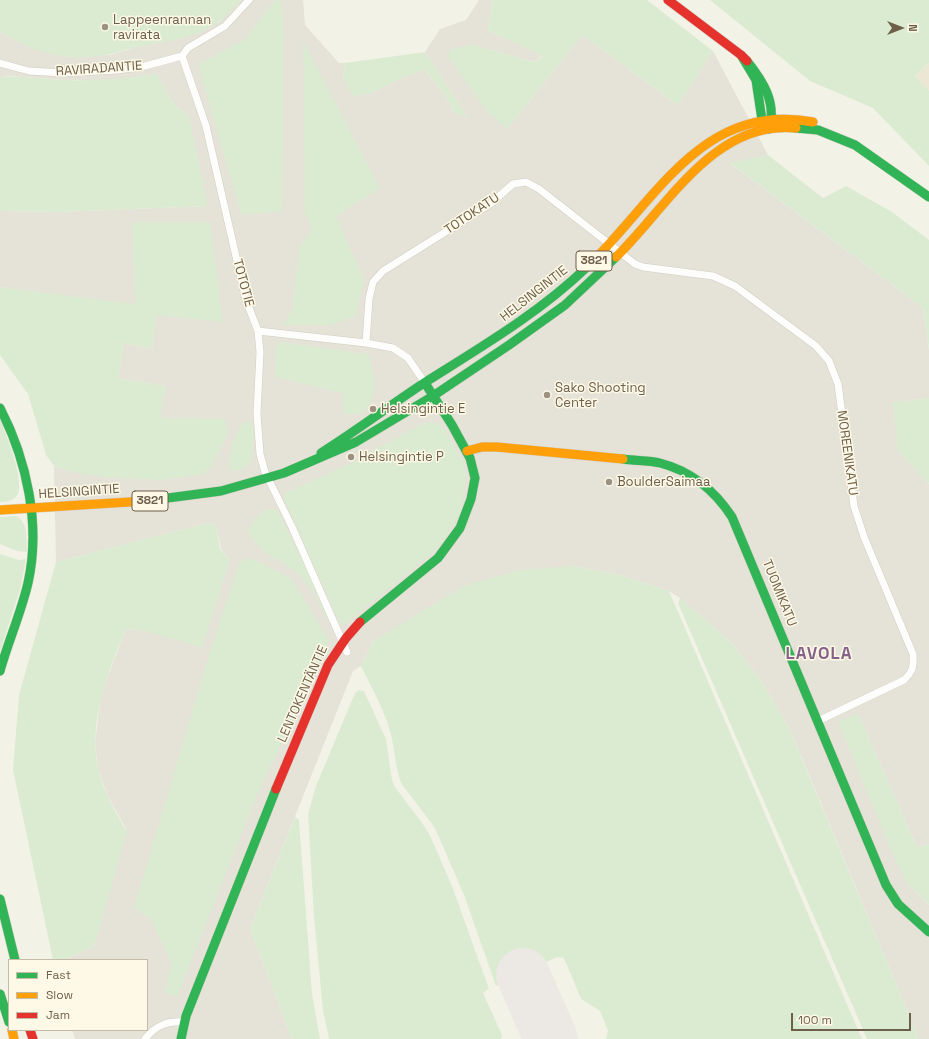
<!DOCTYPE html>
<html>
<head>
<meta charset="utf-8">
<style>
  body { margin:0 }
  #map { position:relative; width:929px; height:1039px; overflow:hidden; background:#f3f2e7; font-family:"Space Grotesk",sans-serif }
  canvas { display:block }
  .legend { position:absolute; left:8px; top:959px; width:140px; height:72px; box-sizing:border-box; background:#fdf9e6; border:1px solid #c4bba8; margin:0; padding:5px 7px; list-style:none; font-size:12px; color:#6e5f4a }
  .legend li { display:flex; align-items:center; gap:8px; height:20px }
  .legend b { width:20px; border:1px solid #c4bba8 }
  .north { position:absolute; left:881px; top:8px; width:40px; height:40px; -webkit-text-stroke:3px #fdf9e6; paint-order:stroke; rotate:90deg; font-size:11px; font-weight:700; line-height:16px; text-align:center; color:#6e5f4a }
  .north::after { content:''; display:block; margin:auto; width:14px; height:18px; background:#6e5f4a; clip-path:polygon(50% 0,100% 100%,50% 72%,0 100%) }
  .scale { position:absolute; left:791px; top:1013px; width:120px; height:18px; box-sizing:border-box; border:2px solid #6e5f4a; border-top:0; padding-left:5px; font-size:12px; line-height:14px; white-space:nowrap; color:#6e5f4a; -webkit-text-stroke:3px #fdf9e6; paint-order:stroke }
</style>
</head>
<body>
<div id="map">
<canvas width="929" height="1039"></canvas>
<ul class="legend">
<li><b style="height:5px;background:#30b455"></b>Fast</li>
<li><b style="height:5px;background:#ff9f0a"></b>Slow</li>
<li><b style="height:5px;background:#e5322d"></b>Jam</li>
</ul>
<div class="north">N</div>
<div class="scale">100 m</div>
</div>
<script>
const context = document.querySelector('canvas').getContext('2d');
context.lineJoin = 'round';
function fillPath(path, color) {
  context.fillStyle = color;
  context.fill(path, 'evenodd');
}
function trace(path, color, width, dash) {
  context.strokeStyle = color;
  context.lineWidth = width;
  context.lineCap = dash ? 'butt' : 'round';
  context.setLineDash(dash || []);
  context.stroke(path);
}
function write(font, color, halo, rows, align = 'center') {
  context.font = font + ' "Space Grotesk",sans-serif';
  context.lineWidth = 3;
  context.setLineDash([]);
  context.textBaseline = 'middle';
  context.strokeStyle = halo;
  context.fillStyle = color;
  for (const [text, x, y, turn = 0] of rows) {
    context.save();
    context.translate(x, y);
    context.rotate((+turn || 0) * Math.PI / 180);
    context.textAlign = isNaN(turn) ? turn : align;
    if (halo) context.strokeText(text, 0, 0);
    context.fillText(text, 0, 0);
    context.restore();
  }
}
fillPath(new Path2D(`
  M929,63V91L915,76Z`), '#ece6d4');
fillPath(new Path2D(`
  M241,0H303L305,25L339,63H345L343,78L372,93L408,75L425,70L446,97L455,113L467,117L425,52L440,29L466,20L479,0H493L488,30L543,55L535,62L472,45L507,129L582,35L678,105L713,51L768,155L731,164L923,308L929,350V398L894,402L898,451L929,484V844L917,847L858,714L907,883L929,905V1039H919L807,770L789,728L764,685L734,645L680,598L669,591L620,575L573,566L373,641L361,666L353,671L250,929L292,1039H75L72,1030H147V960H63L94,946L126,829L107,794L98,769L95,743L101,694L126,629L145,631L230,560L221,549L216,525L208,523L56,562L54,466L73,472L159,418L166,386L118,378L124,343L152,349L156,314L223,321L135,305L0,287V211L58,212L207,206L189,117L173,103L156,74L118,80H64L12,76L0,77V32L8,37L45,52L68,57L110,55L219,22Z`), '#e5e2d8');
fillPath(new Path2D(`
  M0,0H241C208,41 175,38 129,49C123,50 117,53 111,54C98,57 82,58 69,57C45,55 19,44 0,32Z
  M275,0H281L284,33L282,212L241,214L198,64L245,39Z
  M493,0H647L713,51L678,105L582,35L507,129L486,110L447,55L452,49L472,45L535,62L543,56L488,30Z
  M710,0H929V63L915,76L929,91V166L873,108L810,81Z
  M303,41L380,188L336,216L362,275L363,283L356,316L331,325H284L292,309L300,246L312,229L305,213Z
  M425,52L468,118L455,113L446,97L425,70L408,75L372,93L353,96L343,78L345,63Z
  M156,74L173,103L189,117L208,206L58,212L0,211V77C21,75 43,79 64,80C95,81 125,79 156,74Z
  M768,155L823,198L846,186L892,212L929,240V350L923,308L730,163Z
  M132,222H210L223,322L156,315L152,349L124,343L118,378L166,386L160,418L225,419L228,434L212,465L204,474L158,480L104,477L73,472L54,466L46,455L28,394L0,355V287L135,304Z
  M281,342L368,354C375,376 380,395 363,413L347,415L343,410V393L275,377L276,347Z
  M929,398V484L898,451L893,402Z
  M0,419C6,434 24,478 18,493C15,501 7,502 0,502Z
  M244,421C247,421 250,421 252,425C256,430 254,437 253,443C252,460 251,473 230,470C227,454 234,435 244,421Z
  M424,423H437L442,426L463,461L466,475L461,511L445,539L431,554L346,623L340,624L284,499L285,493L343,467Z
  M271,508L278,511L331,619L328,622C320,606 313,587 299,575C282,560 258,553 248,531C253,518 258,514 271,508Z
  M16,516C29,522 26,540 27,552L17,551L0,544V517Z
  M208,523L216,525L220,549L230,560L202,647L145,631L126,629C108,672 88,721 98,768C103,791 116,812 127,832L94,946L63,960H53L13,770L19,695L56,562Z
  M0,554L19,560L26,559L20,590L0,651Z
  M246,558L262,563L292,579L329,641L253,804L177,997L165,993L172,963L150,918L134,908L208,658L239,563Z
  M573,566L620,575L669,591L862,1039H606L608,1031L600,1011L581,999L564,958L557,957L496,986L464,895L435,828L401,783C395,767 395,748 390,731C384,709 371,687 361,666L373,641L466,585L520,570Z
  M680,598L734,645L764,685L789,728L919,1039H867L678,603Z
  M359,690L364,691L386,739L392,780L395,787L425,827L432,840L452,886L489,989L483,993L502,1035L501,1039H329L323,1011L314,916L308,814L316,786L355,693Z
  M858,714L917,847L929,844V905L907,883L895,859L838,722Z
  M295,817L299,820L312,994L320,1039H292L250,929Z`), '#dbebd2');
trace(new Path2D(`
  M523,975L551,1039`), '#ece9e5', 54);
const street = new Path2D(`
  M182,56L206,126L246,300L258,331L260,352L257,414L260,454L265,472L292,527L347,652
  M0,63L29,71L63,73L118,70L145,66L182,56L188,48L225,26L249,0
  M258,331L366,343L393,348L408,358L425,383
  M366,343L369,299L373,282L383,271L490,204L513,184L526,182L539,189L635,264L643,267L713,276L735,286L816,346L829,361L838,384L854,506L864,537L913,654C914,667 913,671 904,680L818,721
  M145,1039C156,1025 167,1021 185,1022`);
const fast = new Path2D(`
  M741,55L756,80L762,120L769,129C777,103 763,81 747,61
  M796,128L818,130L855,145L929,197
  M0,408C27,460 41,525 28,583C21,613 8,642 0,671
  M321,453C356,431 389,406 424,383C481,347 538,314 587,267
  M623,459C635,461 648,460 660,463C691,471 715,491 732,517L886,885L898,904L929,932
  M145,501L221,491L284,473L356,442L433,396L509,345L565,305L616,257
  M360,622L438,558L460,528L471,499L475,478L470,458L452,425L425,383
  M0,899L15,960
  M0,994L9,1022
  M181,1039L186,1016L276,789`);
const slow = new Path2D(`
  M616,257C666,209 714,119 796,128
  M587,267C656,201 702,101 813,122
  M467,451L482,447H497L623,459
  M0,510L145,501
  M12,1030L14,1039`);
const jam = new Path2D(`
  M668,0L741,55L747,61
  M276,789L328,665L346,638L360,622
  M30,1030L33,1039`);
trace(street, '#d2cec3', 8);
trace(fast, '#d3cfc3', 10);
trace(slow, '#d3cfc3', 10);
trace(jam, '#d3cfc3', 10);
trace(street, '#fdfdfb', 7);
trace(fast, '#30b455', 9);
trace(slow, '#ff9f0a', 9);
trace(jam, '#e5322d', 9);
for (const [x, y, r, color] of [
  [105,27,4,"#9d9281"],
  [547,395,4,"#9d9281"],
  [373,409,4,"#9d9281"],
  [351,457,4,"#9d9281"],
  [609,482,4,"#9d9281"]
]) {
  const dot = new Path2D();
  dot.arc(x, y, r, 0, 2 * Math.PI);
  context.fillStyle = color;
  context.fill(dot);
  trace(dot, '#fdf9e6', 1.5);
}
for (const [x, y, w] of [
  [594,261,36],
  [150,501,36]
]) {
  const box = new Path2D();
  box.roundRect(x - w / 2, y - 10, w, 20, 3);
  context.fillStyle = '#fdf9e6';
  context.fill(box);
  trace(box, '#6e5f4a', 1);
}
write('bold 12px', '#6e5f4a', null, [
  ["3821",594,261],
  ["3821",150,501]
]);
write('13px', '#6e5f4a', '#fdf9e6', [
  ["Lappeenrannan",113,20],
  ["ravirata",113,35],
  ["Sako Shooting",555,388],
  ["Center",555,403],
  ["Helsingintie E",381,409],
  ["Helsingintie P",359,457],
  ["BoulderSaimaa",617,482]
], 'left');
write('13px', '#6e5f4a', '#fdf9e6', [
  ["RAVIRADANTIE",99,69,-4],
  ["TOTOKATU",472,214,-34],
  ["TOTOTIE",243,283,75],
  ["HELSINGINTIE",534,294,-38],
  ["MOREENIKATU",847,453,82],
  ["HELSINGINTIE",79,492,-4],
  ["TUOMIKATU",779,593,68],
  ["LENTOKENTÄNTIE",303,694,-66]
]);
context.letterSpacing = '1px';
write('bold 17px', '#86628b', '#fdf9e6', [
  ["LAVOLA",819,654]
]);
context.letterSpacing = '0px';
</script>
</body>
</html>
